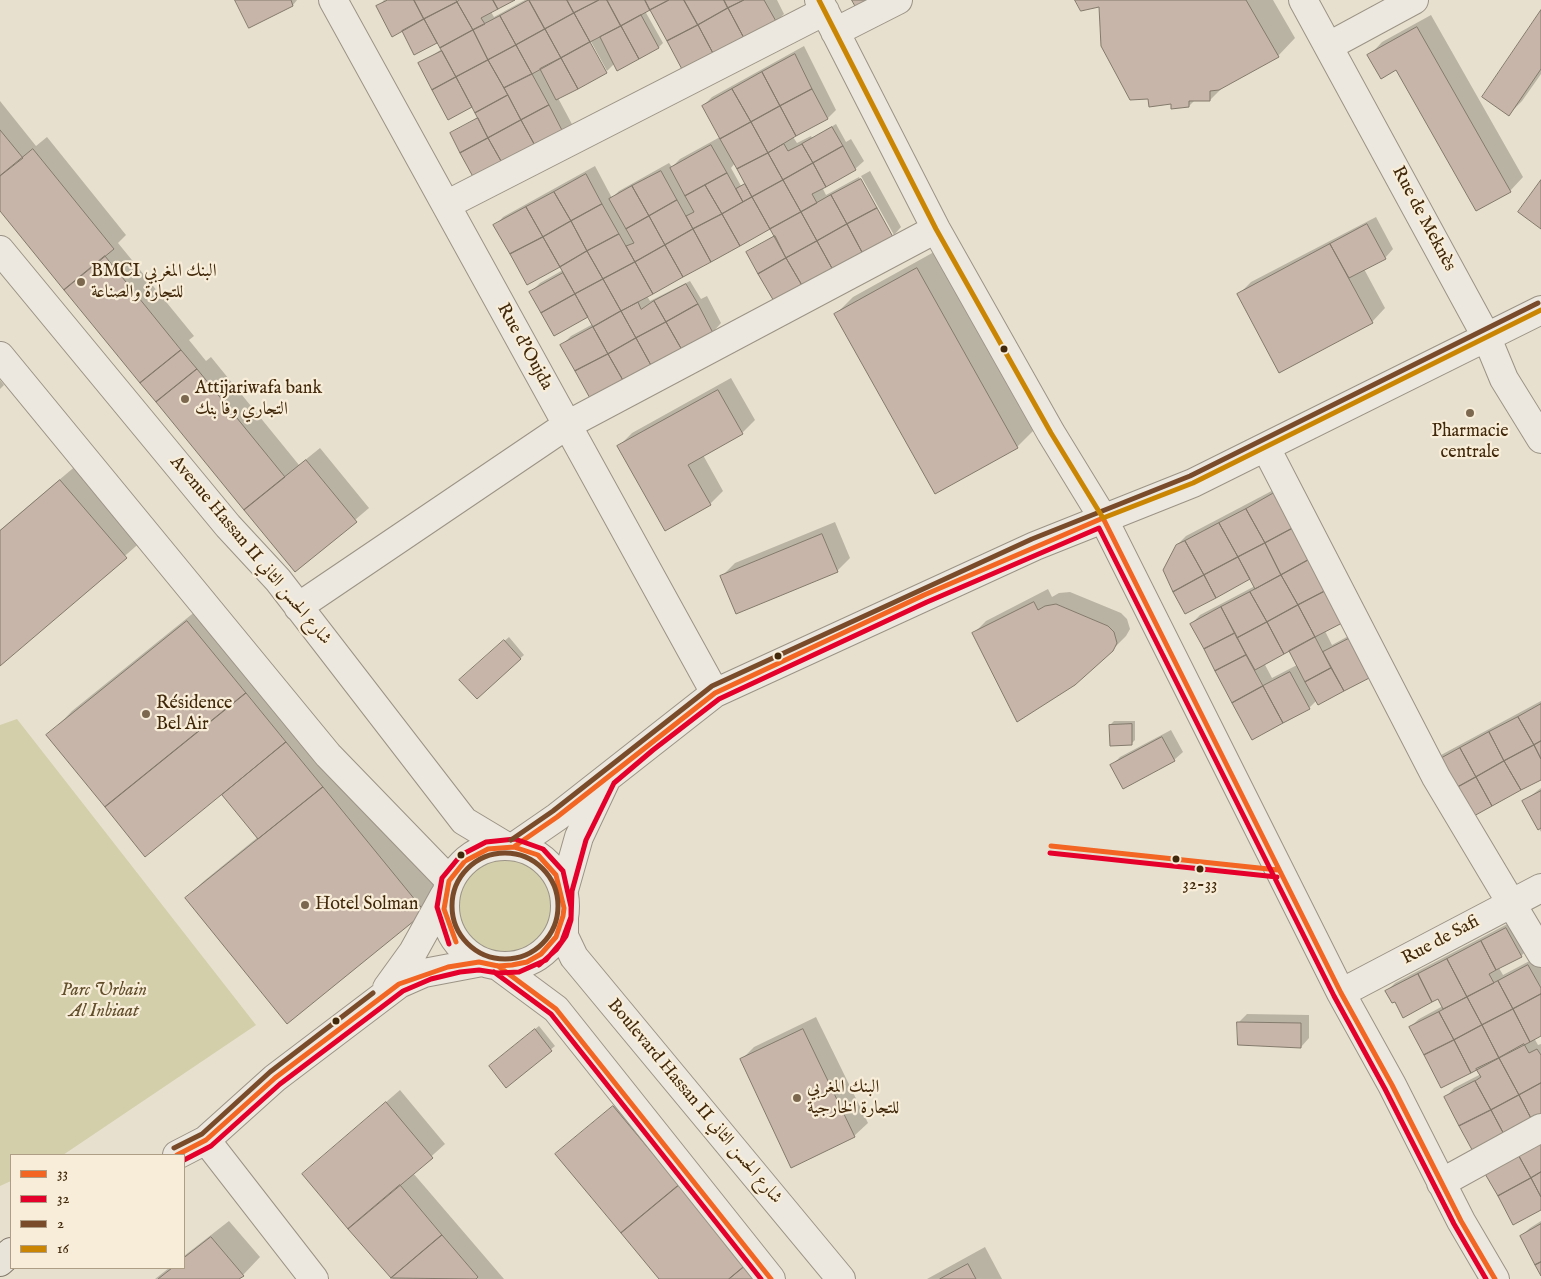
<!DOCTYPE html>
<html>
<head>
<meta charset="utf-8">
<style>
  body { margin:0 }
  #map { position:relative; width:1541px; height:1279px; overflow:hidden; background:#e8e0ce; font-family:"IM FELL English",serif }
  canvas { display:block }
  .legend { position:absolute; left:10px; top:1154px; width:175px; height:115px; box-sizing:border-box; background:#f7edd8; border:1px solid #af9e86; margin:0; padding:6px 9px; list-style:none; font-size:15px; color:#42280a }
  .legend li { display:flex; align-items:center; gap:10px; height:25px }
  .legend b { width:25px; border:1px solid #af9e86 }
</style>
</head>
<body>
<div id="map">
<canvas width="1541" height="1279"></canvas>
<ul class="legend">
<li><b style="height:6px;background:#f26522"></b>33</li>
<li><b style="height:6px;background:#e4002b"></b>32</li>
<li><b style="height:6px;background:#7a4b2a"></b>2</li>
<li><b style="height:6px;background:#ca8602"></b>16</li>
</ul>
</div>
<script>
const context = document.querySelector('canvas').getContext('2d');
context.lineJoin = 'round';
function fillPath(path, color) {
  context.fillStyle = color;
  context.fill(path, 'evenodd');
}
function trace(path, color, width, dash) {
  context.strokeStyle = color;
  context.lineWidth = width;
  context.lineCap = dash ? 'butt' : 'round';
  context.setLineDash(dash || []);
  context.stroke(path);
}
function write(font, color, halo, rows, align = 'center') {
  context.font = font + ' "IM FELL English",Amiri,serif';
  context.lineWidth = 4.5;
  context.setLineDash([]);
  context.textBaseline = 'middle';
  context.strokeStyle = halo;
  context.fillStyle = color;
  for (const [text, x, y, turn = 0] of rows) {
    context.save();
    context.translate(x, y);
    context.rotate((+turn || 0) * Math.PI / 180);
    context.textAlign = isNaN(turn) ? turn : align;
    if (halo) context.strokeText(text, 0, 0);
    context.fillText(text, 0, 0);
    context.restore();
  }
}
fillPath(new Path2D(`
  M17,719L256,1025L63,1155H11V1181L0,1186V725Z
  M457 905a48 48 0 1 1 96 0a48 48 0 1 1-96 0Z`), '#d3cfab');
fillPath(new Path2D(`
  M236,0H297L293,5L249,26Z
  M384,0H513L491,12L494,17L525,0H777L784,14L776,22L651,9L645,11L663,43L659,47L615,63L607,71L588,36L586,37L604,71H607L558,98L573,126L565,135L451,134L479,117L472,105L419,64L442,49L438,41L415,53L402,30L378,7Z
  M1076,0H1273L1295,38L1278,56L1223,87L1210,100H1195L1189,106L1149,97L1100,6Z
  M1541,12V74L1522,101L1509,114Z
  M1431,15L1523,177L1510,191L1396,69L1369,56L1382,42Z
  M804,46L836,110L828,118L793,137L797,143L811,136L812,138L836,124L846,142L851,139L864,161L855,169L822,187L826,195L859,177L891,235H894L775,301L748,252L775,235L771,227L647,296L650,301L690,281L701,299L707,296L721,323L713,332L592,398L562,345L571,336L593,324L588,316L531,292L540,283L563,270L560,265L495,226L503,217L595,166L612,198L619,191L669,163L672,167L680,159L720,137L703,106L712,97ZM735,163L746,183L741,186L731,168Z
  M0,101L36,146L47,137L126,235L118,243L194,336L189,340L206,361L211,357L299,465L320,448L369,508L295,571L0,210Z
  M870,171L901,227L894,235L861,176Z
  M1376,217L1393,249L1385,258L1364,269L1385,308L1372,322L1238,295L1251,282Z
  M934,252L1034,430L1017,447L836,314L853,297Z
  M731,378L755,420L742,433L703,455L723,491L710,504L619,446L632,433Z
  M0,380L4,385L0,389Z
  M78,464L143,540L0,665V530Z
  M1283,485L1325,631L1332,645L1365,627L1376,673L1318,704L1316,701L1309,708L1253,738L1191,624L1200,615L1255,586L1251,578L1177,545L1186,536ZM1289,650L1297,665L1272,678L1264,663Z
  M835,522L850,558L837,571L722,576L735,563Z
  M1048,589L1052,597L1059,593L1070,592L1121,613L1127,619L1130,629L1126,636L1112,650L973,634L986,621Z
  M212,598L341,771L442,894L424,912L186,898L204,881L258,837L222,793L48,736L72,711Z
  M509,637L524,655L477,697L465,676Z
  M1541,701V778L1432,764L1441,755Z
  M1114,721H1135V740L1131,744L1110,725Z
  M1171,730L1183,752L1174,760L1111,766L1120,757Z
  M1541,788V832L1524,801Z
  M1515,920L1530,947L1521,956L1499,968L1503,975L1537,957L1541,964V1034L1534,1038L1538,1045L1541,1044V1121L1446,1097L1454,1088L1481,1074L1477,1068L1410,1027L1419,1019L1443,1006L1439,998L1396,1000L1387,991L1395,983Z
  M1247,1014L1309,1015V1038L1301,1047L1238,1023Z
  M816,1017L868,1123L854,1136L741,1060L754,1047Z
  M539,1026L555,1046L506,1086L494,1062Z
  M400,1090L445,1144L413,1173L504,1279H393L303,1174Z
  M627,1094L781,1279H661L556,1154Z
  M229,1221L260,1257L243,1275L237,1279H155L169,1268H184V1256Z
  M1541,1221V1273L1521,1236L1530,1228Z
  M985,1247L1002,1279H927Z`), '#0003');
const building = new Path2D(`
  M235,0H291L293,6L249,28Z
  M388,0H414L424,19L392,37L376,6Z
  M414,0H456L457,2L424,19Z
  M460,0H493L498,9L481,18L485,24L473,30L457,2Z
  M493,0H515L498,9Z
  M529,0L545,29L516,45L500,16Z
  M529,0H567L574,13L545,29Z
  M567,0H599L574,13Z
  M599,0H607L621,26L590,42L574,13Z
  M607,0H645L650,10L621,26Z
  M645,0H669L650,10Z
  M669,0H684L698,25L667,41L650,10Z
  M684,0H724L728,8L698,25Z
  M724,0H744L728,8Z
  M744,0H764L777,23L745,40L728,8Z
  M852,0H873L857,9Z
  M1075,0H1246L1279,57L1219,90L1210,91V101H1189V107L1171,109V104L1149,107L1148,99L1130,100L1101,46L1099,7L1081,11Z
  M457,2L473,30L440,48L424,19Z
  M728,8L745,40L715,57L698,25Z
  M1541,10V69L1509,116L1482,97Z
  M574,13L590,42L561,58L545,29Z
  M641,15L659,48L639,59L621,26Z
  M500,16L516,45L488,60L473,30Z
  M424,19L437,43L414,55L402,31Z
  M698,25L715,57L684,73L667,41Z
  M621,26L639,59L617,71L600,37Z
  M1417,27L1511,192L1476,211L1396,70L1381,79L1367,55Z
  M545,29L561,58L532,74L516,45Z
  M473,30L488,60L456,77L440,48Z
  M590,42L607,73L578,89L561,58Z
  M516,45L532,74L504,88L488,60Z
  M442,51L456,77L432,90L418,63Z
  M795,54L812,89L780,106L762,72Z
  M561,58L578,89L556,100L540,69Z
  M488,60L508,95L475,113L456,77Z
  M762,72L780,106L751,122L732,89Z
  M532,74L549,105L521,120L504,88Z
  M456,77L472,107L448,120L432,90Z
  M732,89L751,122L720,139L702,106Z
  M812,89L828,119L796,136L780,106Z
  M508,95L521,120L488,138L475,113Z
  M549,105L565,136L538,151L521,120Z
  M780,106L796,136L768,153L751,122Z
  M478,118L488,138L460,153L450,133Z
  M521,120L538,151L505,168L488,138Z
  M751,122L768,153L737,169L720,139Z
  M832,127L843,146L813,163L802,144Z
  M0,130L23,158L0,176Z
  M488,138L505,168L477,184L460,153Z
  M784,144L788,151L802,144L813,163L783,180L768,153Z
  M711,145L727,173L685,196L670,168Z
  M843,146L856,170L826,187L813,163Z
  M33,149L114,249L64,290L0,211V176Z
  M768,153L783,180L752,197L737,169Z
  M813,163L826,187L812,194L817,203L801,212L783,180Z
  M661,171L677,200L649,216L632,186Z
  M727,173L743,202L722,214L705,185Z
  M586,174L602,204L571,221L554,192Z
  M861,179L877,208L847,224L831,195Z
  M783,180L801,212L770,229L752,197Z
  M1541,180V229L1518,212Z
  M745,184L752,197L743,202L736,189Z
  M705,185L722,214L693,229L686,216L694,212L685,196Z
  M632,186L649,216L626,229L609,199Z
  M554,192L571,221L543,237L526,207Z
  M831,195L847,224L817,241L801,212Z
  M752,197L770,229L740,246L722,214Z
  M677,200L693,229L665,245L649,216Z
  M602,204L619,234L587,251L571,221Z
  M526,207L543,237L510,254L493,225Z
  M877,208L893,237L863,254L847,224Z
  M801,212L817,241L786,258L770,229Z
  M722,214L740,246L711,262L693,229Z
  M649,216L665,245L635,262L626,246L634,243L626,229Z
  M571,221L587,251L560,267L543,237Z
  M847,224L863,254L833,270L817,241Z
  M1367,224L1386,259L1349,278L1330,244Z
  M693,229L711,262L683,277L665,245Z
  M619,234L635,262L603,279L587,251Z
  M775,236L786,258L758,274L746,252Z
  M543,237L560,267L527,285L510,254Z
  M817,241L833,270L803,287L786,258Z
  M1330,244L1373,323L1279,373L1237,294Z
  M665,245L683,277L653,294L635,262Z
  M587,251L603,279L575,294L560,267Z
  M105,256L181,350L140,383L64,290Z
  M786,258L803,287L775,303L758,274Z
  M635,262L653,294L621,311L603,279Z
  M917,268L1018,448L935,494L834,314Z
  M563,273L575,294L541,313L529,292Z
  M603,279L621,311L593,327L575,294Z
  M686,284L698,304L666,322L654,301Z
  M575,294L588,317L554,336L541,313Z
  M654,301L666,322L636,338L621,311L638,302L641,309Z
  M698,304L713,333L682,350L666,322Z
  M621,311L636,338L608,354L593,327Z
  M666,322L682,350L652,367L636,338Z
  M593,327L608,354L575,371L560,345Z
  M636,338L652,367L624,382L608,354Z
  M181,350L197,369L156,402L140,383Z
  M608,354L624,382L591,400L575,371Z
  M197,369L285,477L244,510L156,402Z
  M718,390L743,434L688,465L711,505L665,531L617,446Z
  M306,460L357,522L295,572L244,510Z
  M60,480L127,558L0,666V531Z
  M1274,493L1293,528L1265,543L1246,509Z
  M1246,509L1265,543L1238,557L1219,523Z
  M1219,523L1238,557L1204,575L1185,541Z
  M1293,528L1310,559L1281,575L1265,543Z
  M822,534L838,572L736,614L720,576Z
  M1185,541L1204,575L1173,592L1163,570L1176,545Z
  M1265,543L1281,575L1255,589L1238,557Z
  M1238,557L1250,579L1216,598L1204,575Z
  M1310,559L1327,590L1298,605L1281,575Z
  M1204,575L1216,598L1185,614L1173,592Z
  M1281,575L1298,605L1267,622L1250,592Z
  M1327,590L1344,622L1315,637L1298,605Z
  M1250,592L1267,622L1237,638L1221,607Z
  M1034,602L1038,610L1045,606L1056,604L1108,626L1114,632L1117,643L1113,651L1075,685L1017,722L972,633Z
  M1298,605L1315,637L1284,654L1267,622Z
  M1221,607L1235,633L1204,649L1190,624Z
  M187,621L246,693L105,807L46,735Z
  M1267,622L1284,654L1255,670L1237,638Z
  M1235,633L1246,655L1215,671L1204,649Z
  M1356,635L1377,674L1344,691L1323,652Z
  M1315,637L1331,668L1305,682L1289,651Z
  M504,640L521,659L477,699L459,680Z
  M1246,655L1263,686L1232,703L1215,671Z
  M1331,668L1344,691L1318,705L1305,682Z
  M1290,672L1310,709L1283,723L1263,686Z
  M1263,686L1283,723L1252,740L1232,703Z
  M246,693L286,742L145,857L105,807Z
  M1541,704V741L1534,745L1518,717Z
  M1518,717L1534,745L1504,761L1489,732Z
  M1132,724V745L1110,746L1109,725Z
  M1489,732L1504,761L1476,777L1460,748Z
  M1162,737L1175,761L1123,789L1110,765Z
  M1541,741V759L1534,745Z
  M286,742L323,787L258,839L222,795Z
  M1534,745L1541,759V780L1521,790L1504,761Z
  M1460,748L1476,777L1447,793L1431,764Z
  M1504,761L1521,790L1492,806L1476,777Z
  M1476,777L1492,806L1463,822L1447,793Z
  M323,787L425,912L287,1024L185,898Z
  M1541,791V828L1538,830L1522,801Z
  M1506,928L1522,957L1496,970L1481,941Z
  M1481,941L1496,970L1489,974L1494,983L1467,997L1447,959Z
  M1447,959L1467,997L1443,1009L1438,999L1432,1002L1418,974Z
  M1528,965L1541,988V994L1513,1009L1498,981Z
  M1418,974L1432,1002L1403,1018L1395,1002L1392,1003L1385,991Z
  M1498,981L1513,1009L1482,1025L1467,997Z
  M1541,994V1036L1530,1042L1513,1009Z
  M1467,997L1482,1025L1454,1040L1439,1012Z
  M1513,1009L1530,1042L1499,1058L1482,1025Z
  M1439,1012L1454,1040L1424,1055L1409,1027Z
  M1237,1022L1301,1023V1048L1238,1045Z
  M1482,1025L1499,1058L1471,1073L1454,1040Z
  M535,1029L552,1051L506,1088L489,1066Z
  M803,1029L855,1137L791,1168L740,1059Z
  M1454,1040L1471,1073L1441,1088L1424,1055Z
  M1524,1044L1529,1053L1537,1049L1541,1055V1083L1519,1095L1499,1058Z
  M1499,1058L1519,1095L1491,1110L1475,1081L1481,1077L1476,1069Z
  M1475,1081L1491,1110L1459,1126L1444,1097Z
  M1541,1083V1123L1535,1126L1519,1095Z
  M1519,1095L1535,1126L1507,1140L1491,1110Z
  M386,1102L433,1158L348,1229L302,1174Z
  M613,1106L679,1185L621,1233L555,1154Z
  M1491,1110L1507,1140L1476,1157L1459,1126Z
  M1541,1135V1172L1531,1178L1515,1149Z
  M1515,1149L1531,1178L1498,1196L1481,1167Z
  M1541,1172V1197L1531,1178Z
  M1531,1178L1541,1197V1210L1513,1225L1498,1196Z
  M400,1185L442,1235L391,1278L348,1229Z
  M679,1185L746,1265L729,1279H659L621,1233Z
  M1541,1224V1262L1535,1265L1520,1236Z
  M442,1235L478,1277L476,1279L391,1278Z
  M211,1237L244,1276L239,1279H158L172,1268H184V1258Z
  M1541,1262V1276L1535,1265Z
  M968,1264L976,1279H940Z
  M746,1265L757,1279H729Z`);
fillPath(building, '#c7b5a9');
trace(building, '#837a6c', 1);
const minor = new Path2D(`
  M333,0L715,693
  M819,0L936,229L1051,433L1103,518L1341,993L1392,1085L1461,1221L1495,1279
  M1303,0L1487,338L1504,379L1541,439
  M835,32L898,0
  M1329,46L1414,0
  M446,205L825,11
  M0,250L228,526L278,580L464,821L504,845
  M0,356L328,755L449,880
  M1266,448L1436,777L1541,953
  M298,607L567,425L936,229
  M445 906a60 60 0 1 1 120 0a60 60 0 1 1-120 0Z
  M515,846L557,817L715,693L1035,546L1193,483L1541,310
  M564,890L579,837L605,782
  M564,919V936L574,957L841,1279
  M498,966L556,1009L771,1279
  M387,988L413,952L444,896
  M1341,993L1541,888
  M206,1140L314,1279
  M177,1155L206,1140L275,1078L399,984L424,973L482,962
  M1441,1183L1541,1128`);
const major = new Path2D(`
  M0,1262L11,1252`);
trace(minor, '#9b9385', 30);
trace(major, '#837a6c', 30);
trace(minor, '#ece8df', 28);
trace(major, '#e9e4da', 28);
trace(new Path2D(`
  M515,846L557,817L715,693L924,595L1103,518L1341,993L1392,1085L1461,1221L1495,1279
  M1051,846L1278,870
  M498,966L556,1009L771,1279
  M177,1155L206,1140L275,1078L399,984L448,967L479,962L498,966L512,965L527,962L541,954L556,937L563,916L564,908L556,875L538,855L514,847L488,849L465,861L449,881L444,909L456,942`), '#f26522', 5);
trace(new Path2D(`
  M1050,853L1277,877
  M539,965L556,950L566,936L571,920L572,891L586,840L614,783L653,750L719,699L927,602L1099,528L1334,996L1385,1089L1454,1224L1486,1279
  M494,972L551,1014L761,1279
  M184,1160L211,1146L280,1084L403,991L431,979L460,972L479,970L498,973L519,972L546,960L562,941L571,917V907L563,871L543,849L515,839L486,842L461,855L442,878L437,907L449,944`), '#e4002b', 5);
trace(new Path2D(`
  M511,840L553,811L712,686L1032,539L1190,476L1538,303
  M452 906a53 53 0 1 1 106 0a53 53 0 1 1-106 0Z
  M174,1148L202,1134L270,1072L373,993`), '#7a4b2a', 5);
trace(new Path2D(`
  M819,0L936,229L1051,433L1103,518
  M1103,518L1193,483L1541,310`), '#ca8602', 5);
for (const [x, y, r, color] of [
  [81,282,5,"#7c684f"],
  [1004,349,4.5,"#42280a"],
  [185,399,5,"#7c684f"],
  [1470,413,5,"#7c684f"],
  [778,656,4.5,"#42280a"],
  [146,714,5,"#7c684f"],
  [461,855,4.5,"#42280a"],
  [1176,859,4.5,"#42280a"],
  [1200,869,4.5,"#42280a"],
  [305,905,5,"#7c684f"],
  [336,1021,4.5,"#42280a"],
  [797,1098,5,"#7c684f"]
]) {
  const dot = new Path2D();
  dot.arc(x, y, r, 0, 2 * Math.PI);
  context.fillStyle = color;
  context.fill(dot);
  trace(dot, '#f7edd8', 2);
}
write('17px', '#42280a', '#f7edd8', [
  ["32-33",1200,886]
]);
write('18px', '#42280a', '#f7edd8', [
  ["Rue de Meknès",1423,219,62],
  ["Rue d'Oujda",524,347,61],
  ["Avenue Hassan II شارع الحسن الثاني",250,551,50],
  ["Rue de Safi",1441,941,-28],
  ["Boulevard Hassan II شارع الحسن الثاني",694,1102,50]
]);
write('18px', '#42280a', '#f7edd8', [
  ["BMCI البنك المغربي",91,272],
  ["للتجارة والصناعة",91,293],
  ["Attijariwafa bank",195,389],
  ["التجاري وفا بنك",195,410],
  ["Pharmacie",1470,432,"center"],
  ["centrale",1470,453,"center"],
  ["Résidence",156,704],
  ["Bel Air",156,725],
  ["Hotel Solman",315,905],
  ["البنك المغربي",807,1088],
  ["للتجارة الخارجية",807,1109]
], 'left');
write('italic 18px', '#624e2b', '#f7edd8', [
  ["Parc Urbain",104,991],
  ["Al Inbiaat",104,1012]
]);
</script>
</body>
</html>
